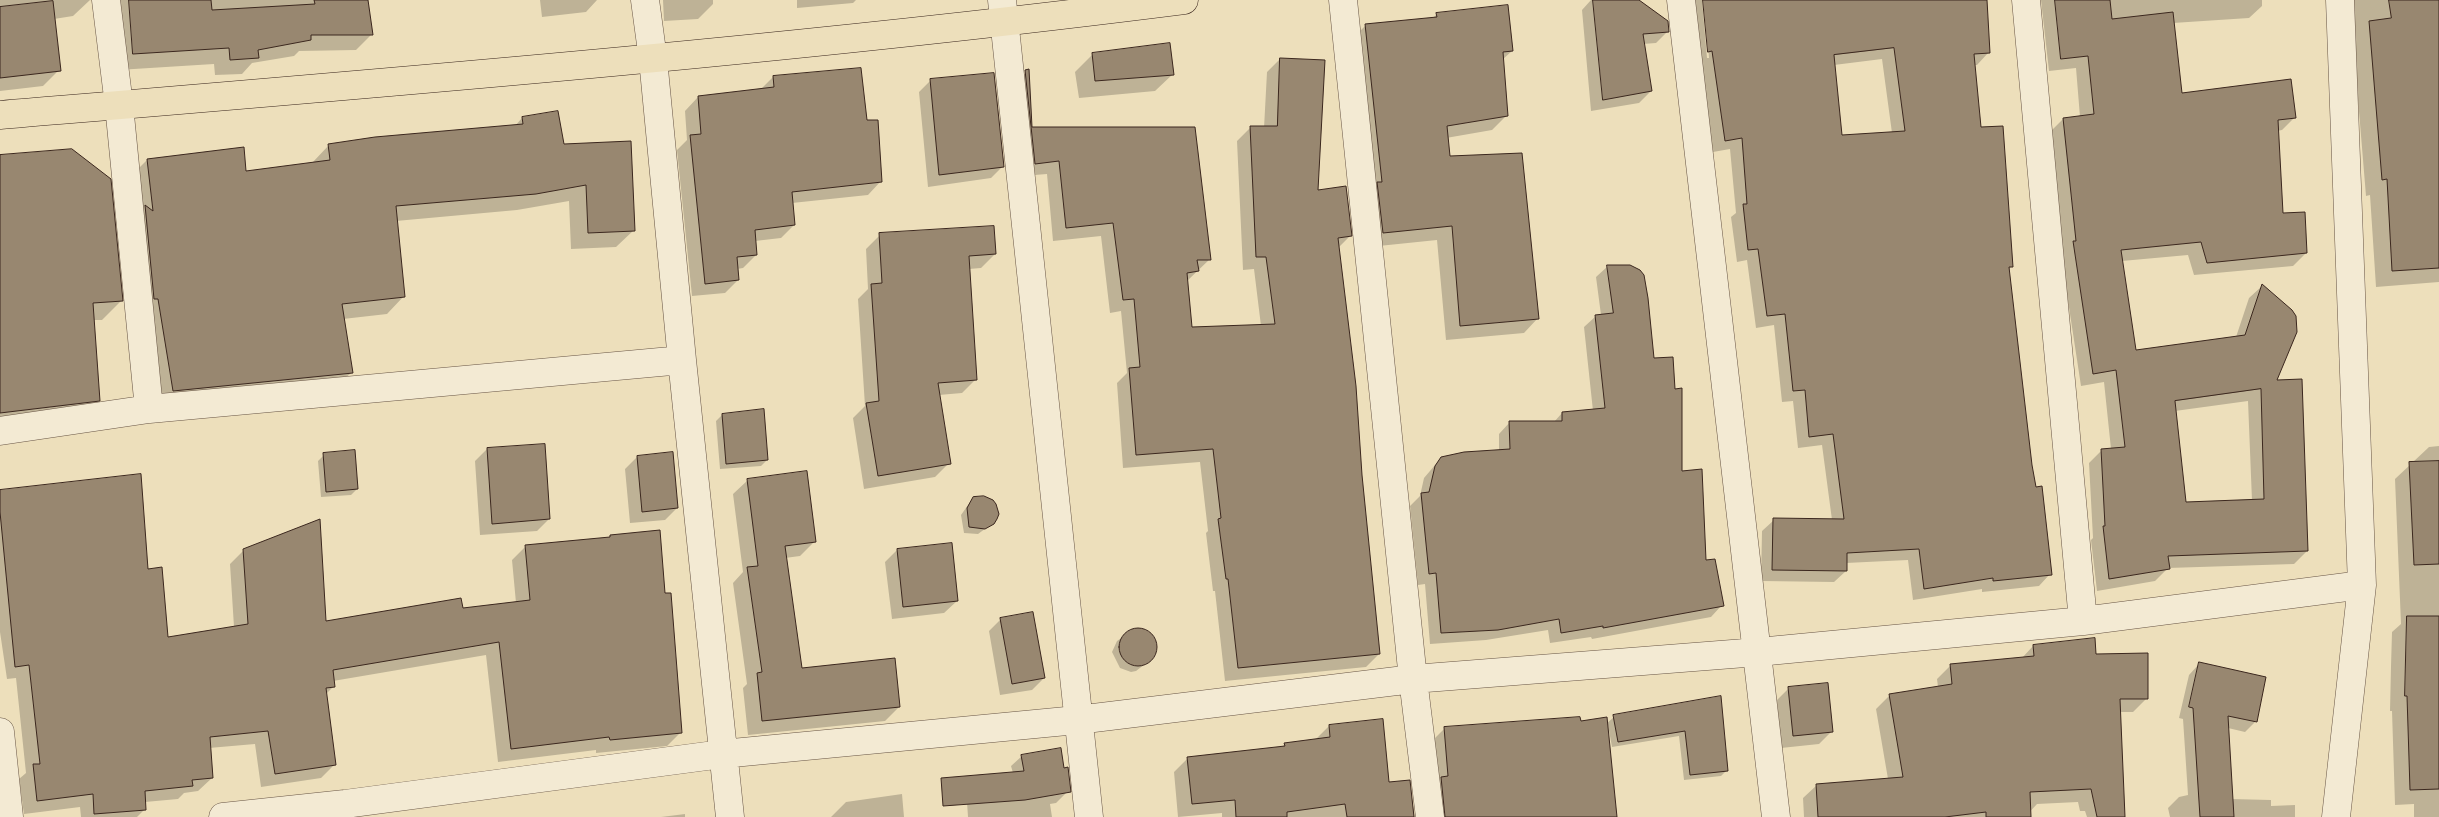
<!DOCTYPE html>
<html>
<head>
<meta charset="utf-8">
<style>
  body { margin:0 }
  canvas { display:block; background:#eddfbb }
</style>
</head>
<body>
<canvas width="2439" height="817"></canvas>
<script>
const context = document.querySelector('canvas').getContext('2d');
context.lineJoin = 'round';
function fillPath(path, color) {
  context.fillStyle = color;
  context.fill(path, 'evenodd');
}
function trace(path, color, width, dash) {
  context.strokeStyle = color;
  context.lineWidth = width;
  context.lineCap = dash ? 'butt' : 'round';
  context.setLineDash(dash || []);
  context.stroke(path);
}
fillPath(new Path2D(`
  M0,0H367L372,34L356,50L299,51L294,56L252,63L242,74L215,75L214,64L118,70L96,1L90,0L73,16L54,19L59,70L43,86L0,91Z
  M540,0H597L586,12L542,17Z
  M663,0H713V4L698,19L664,21Z
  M797,0H856L853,3L797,8Z
  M1591,0H1637L1668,31L1656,43L1643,44L1651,91L1639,103L1591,111L1582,10Z
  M1691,0H1702L1707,58H1709L1704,0H1985L1988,53L1977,65H1974L1980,128L2012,266L2008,270L2031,465L2050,574L2039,586L1982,592V589L1913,600L1908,560L1846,563V571L1834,582L1761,581L1762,531L1774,520H1832L1822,445L1798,448L1793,401L1782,402L1774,325L1756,328L1747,260L1737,262L1731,217L1736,213L1730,149L1713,152ZM1882,59L1892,133L1840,136L1834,65Z
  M2041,0H2262V6L2249,18L2173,23L2181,95L2295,117L2282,130L2277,131L2282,215L2306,253L2293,266L2194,275L2188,255L2122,261L2135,351L2236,337L2249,298L2262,286L2276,381L2307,551L2294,564L2168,568L2155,581L2097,591L2091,540L2093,538L2089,463L2102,450L2111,449L2104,382L2081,386L2061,255L2063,253L2050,132L2063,119L2080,117L2076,68L2049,71ZM2248,401L2252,501L2185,503L2175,411Z
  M2343,0H2439V282L2376,287L2370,195L2366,196L2355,63Z
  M1437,14L1512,51L1502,60L1506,116L1492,130L1446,138L1448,157L1538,318L1524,333L1446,340L1437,240L1369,247L1351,40L1366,25L1433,18Z
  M1092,55L1173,74L1155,91L1079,98L1075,72Z
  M1280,59L1317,191L1350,236L1338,248L1379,654L1366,667L1225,681L1215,591H1213L1206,533L1208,531L1200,462L1123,468L1117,383L1127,373L1121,311L1110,313L1101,236L1053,241L1047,174L1022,176L1013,84L1028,71L1031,129L1194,128L1210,259L1187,281L1191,328L1261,326L1254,269L1243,270L1237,141L1250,128H1264L1267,72Z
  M773,77L866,122L881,181L868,195L792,203L794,225L781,238L755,241L756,255L743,268L737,269L738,280L725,293L692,296L677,150L687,140L685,111L698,97L760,90Z
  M931,80L1003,166L991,178L928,187L919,92Z
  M522,118L563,145L634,230L616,247L571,249L569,201L517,210L396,221L404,296L387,314L343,319L352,372L334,389L156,408L130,177L147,160L245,172L312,163L329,145L514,127Z
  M0,156L121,301L102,320H93L98,400L79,419L0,430Z
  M880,235L995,254L981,268L969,269L976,379L962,393L939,395L949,463L935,477L864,489L853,418L865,406L858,299L868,289L866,249Z
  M1608,266L1653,359L1705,562L1722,605L1711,617L1592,639L1591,637L1550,643L1548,630L1486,640L1430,644L1425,584L1418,585L1410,506L1420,496L1424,478L1441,458L1499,451V434L1510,422H1554L1562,413L1593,411L1584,327L1596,316L1601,315L1596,277Z
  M722,415L767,460L761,466L720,469L716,421Z
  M2439,446V817H2414V804L2395,805L2392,711H2390L2391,666L2392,632L2401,624L2395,479L2429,447Z
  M487,449L549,519L537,531L480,535L475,461Z
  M324,455L357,489L351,495L321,497L318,461Z
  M637,457L677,508L665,520L630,523L625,469Z
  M748,480L814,542L800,556L785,558L801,669L899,707L885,721L748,735L743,688L747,684L733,583L743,572L733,494Z
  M0,491L147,570L166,639L234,627L230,564L244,550L325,623L516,603L512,560L526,546L607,539L610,536L664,595L681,732L667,746L596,753V750L498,762L486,655L333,681L334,686L326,694L335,764L321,778L261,787L255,744L209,748L212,778L198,791L184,793L178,799L145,802V809L137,817H81L80,807L24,814L19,779L26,773L16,678L7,679L0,632Z
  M973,498L993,523L978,534L964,533L961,515Z
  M897,550L957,601L944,613L892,619L885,562Z
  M1001,619L1044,678L1032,690L1000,695L989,631Z
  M1134,629L1151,634L1156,645L1153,658L1136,671L1131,672L1120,668L1112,652L1117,641Z
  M2033,646L2095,655L2146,699L2133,712H2120L2124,817H2087L2085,811H2080L2078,802L2037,804L2025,817H1804L1803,798L1817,785L1888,779L1876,709L1890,695L1938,687L1937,679L1951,665L2022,658Z
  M2199,664L2256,721L2245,732L2228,728L2231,799L2271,800V806L2295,805V817H2170L2168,808L2179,797L2188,795L2183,719L2179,718L2189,675Z
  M1789,688L1831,732L1819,744L1781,748L1777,700Z
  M1720,697L1727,770L1721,776L1684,780L1679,736L1612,747L1608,725H1606L1616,817H1431V742L1445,728L1580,723L1606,724L1614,717Z
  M1329,726L1388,783L1409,781L1415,817H1222V813L1178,817L1174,772L1188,758L1281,748L1285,744L1315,740Z
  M1022,756L1067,792L1056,803L1050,804L1052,817H968L966,787L1013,773L1011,766Z
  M902,794L904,817H831L846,802Z
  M685,814V817H661Z`), '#0003');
const building = new Path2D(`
  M129,0H211L212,10L315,4L314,0H368L373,35H311V40L258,50L259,58L230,60L229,48L133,54Z
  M1593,0H1639L1668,21L1669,32L1643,34L1652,91L1603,100Z
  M1703,0H1987L1990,53L1974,54L1981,127L2003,126L2013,267H2009L2032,465L2036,487L2042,486L2052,575L1993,581V578L1924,589L1919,549L1847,553V571L1772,570L1773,518L1844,519L1833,434L1809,437L1805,390L1793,391L1785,314L1767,316L1758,249L1748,250L1743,204H1747L1742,138L1725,141L1712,51L1708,52ZM1894,48L1905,131L1842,135L1834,55Z
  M2055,0H2110L2112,19L2173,12L2182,93L2291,79L2296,118L2278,120L2283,213L2305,212L2307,253L2207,263L2201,242L2121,250L2136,350L2245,335L2262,284L2292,310L2296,316L2297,332L2277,380L2302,379L2308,551L2168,556L2170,569L2109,579L2103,526H2105L2101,449L2125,447L2116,370L2093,374L2073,241H2076L2063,118L2094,114L2088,56L2061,59ZM2261,389L2264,499L2186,502L2175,401Z
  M2389,0H2439V268L2392,271L2387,179L2382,180L2369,21L2391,18Z
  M53,1L61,71L0,78V7Z
  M1508,5L1513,51L1503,52L1508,116L1447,126L1450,156L1522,153L1539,319L1460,326L1452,226L1383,233L1377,182H1382L1365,24L1437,17L1436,13Z
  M1170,43L1174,75L1095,81L1092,53Z
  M1280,58L1325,60L1318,190L1346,186L1352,236L1338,238L1356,386L1362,475L1380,654L1238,668L1228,579H1226L1218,519L1221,518L1213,449L1136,455L1129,368L1140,367L1134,299L1123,300L1113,223L1066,228L1059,161L1035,164L1025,70L1029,69L1032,127H1195L1211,260H1197L1199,271L1187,273L1192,327L1275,324L1266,257H1256L1250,126H1277Z
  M861,68L867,120H878L882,182L792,192L795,225L755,230L757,255L737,257L739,280L705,284L690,135L701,134L698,96L774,87L773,76Z
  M994,73L1004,167L939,175L930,79Z
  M558,111L564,144L631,141L635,231L588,233L586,185L536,194L396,206L405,297L342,304L353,373L173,391L158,299H154L145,205L153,211L147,159L244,147L246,171L330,160L328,144L375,137L523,124L522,117Z
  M72,149L111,179L123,301L93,303L100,401L0,413V155Z
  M994,226L996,254L969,256L977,380L938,383L951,464L878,476L866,403L879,401L871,284L882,283L879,233Z
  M1607,265H1630L1640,270L1644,275L1648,298L1654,358L1673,357L1675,389L1682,388V471L1702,469L1706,560L1715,559L1724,606L1603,628V626L1561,633L1559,619L1498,630L1441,633L1436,573L1429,574L1421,493L1429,492L1435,466L1441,457L1464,452L1510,449L1509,421H1562V412L1605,408L1595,315L1613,313Z
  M764,409L768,460L726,464L722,414Z
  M545,444L550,519L492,524L487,448Z
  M355,450L358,489L326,492L323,453Z
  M673,452L678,508L642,512L637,456Z
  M2439,461V564L2414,565L2409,462Z
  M807,471L816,542L785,546L802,668L895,658L900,707L762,721L757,673L762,672L747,567L758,566L747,479Z
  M141,474L148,569L162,567L168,637L248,624L243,549L320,519L326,621L461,598L463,608L530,600L525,545L610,537V535L660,530L665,593H671L682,733L610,740L609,737L511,749L499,642L333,670L335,687L326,688L336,765L275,774L268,731L210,737L213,778L192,780L193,786L145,791L146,810L94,814L93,794L37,801L33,764H40L29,665L15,667L0,512V490Z
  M984,496L993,500L996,504L999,514L997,519L994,524L985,529L969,527L967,508L973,497Z
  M952,543L958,601L903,607L897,549Z
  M1033,612L1045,678L1012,684L1000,618Z
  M2407,616H2439V789L2410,790L2407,696H2405Z
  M1119 647a19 19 0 1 1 38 0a19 19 0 1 1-38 0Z
  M2095,638L2096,654L2148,653V699H2120L2125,817H2097L2091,789L2030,792L2031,817H1986V812L1945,817H1818L1816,784L1903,777L1889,694L1952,684L1950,664L2034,656L2033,645Z
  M2199,662L2266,677L2257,722L2228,716L2234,817H2200L2193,708L2189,707Z
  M1828,683L1833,732L1793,736L1788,687Z
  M1721,696L1728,771L1690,775L1685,731L1618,742L1613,715Z
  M1580,717L1581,721L1607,717L1617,817H1445L1441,777L1448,776L1444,727Z
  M1383,719L1389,782L1410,780L1414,817H1347L1345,804L1287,812V817H1236L1235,800L1192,804L1187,757L1285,746L1284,743L1330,737L1329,725Z
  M1061,748L1064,768L1068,767L1071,792L1025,800L943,806L941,778L1024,771L1021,755Z`);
fillPath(building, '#988770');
trace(building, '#3b271e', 1);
const minor = new Path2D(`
  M106,0L119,105L149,409
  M645,0L653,59L682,360L730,817
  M1002,0L1089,817
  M1343,0L1413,679L1430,817
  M1681,0L1776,817
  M2026,0L2083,621
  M0,431L149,409L682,360
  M0,732L9,817
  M223,817L345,804L722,754L1077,720L1413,679L1758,652L2083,621L2362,585
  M2336,817L2362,585L2340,0`);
const highway = new Path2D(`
  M0,115C395,82 790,50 1184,0`);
trace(minor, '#685545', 29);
trace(highway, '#3b271e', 29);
trace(minor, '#f3ead3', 28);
trace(highway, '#eddfbb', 28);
</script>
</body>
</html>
